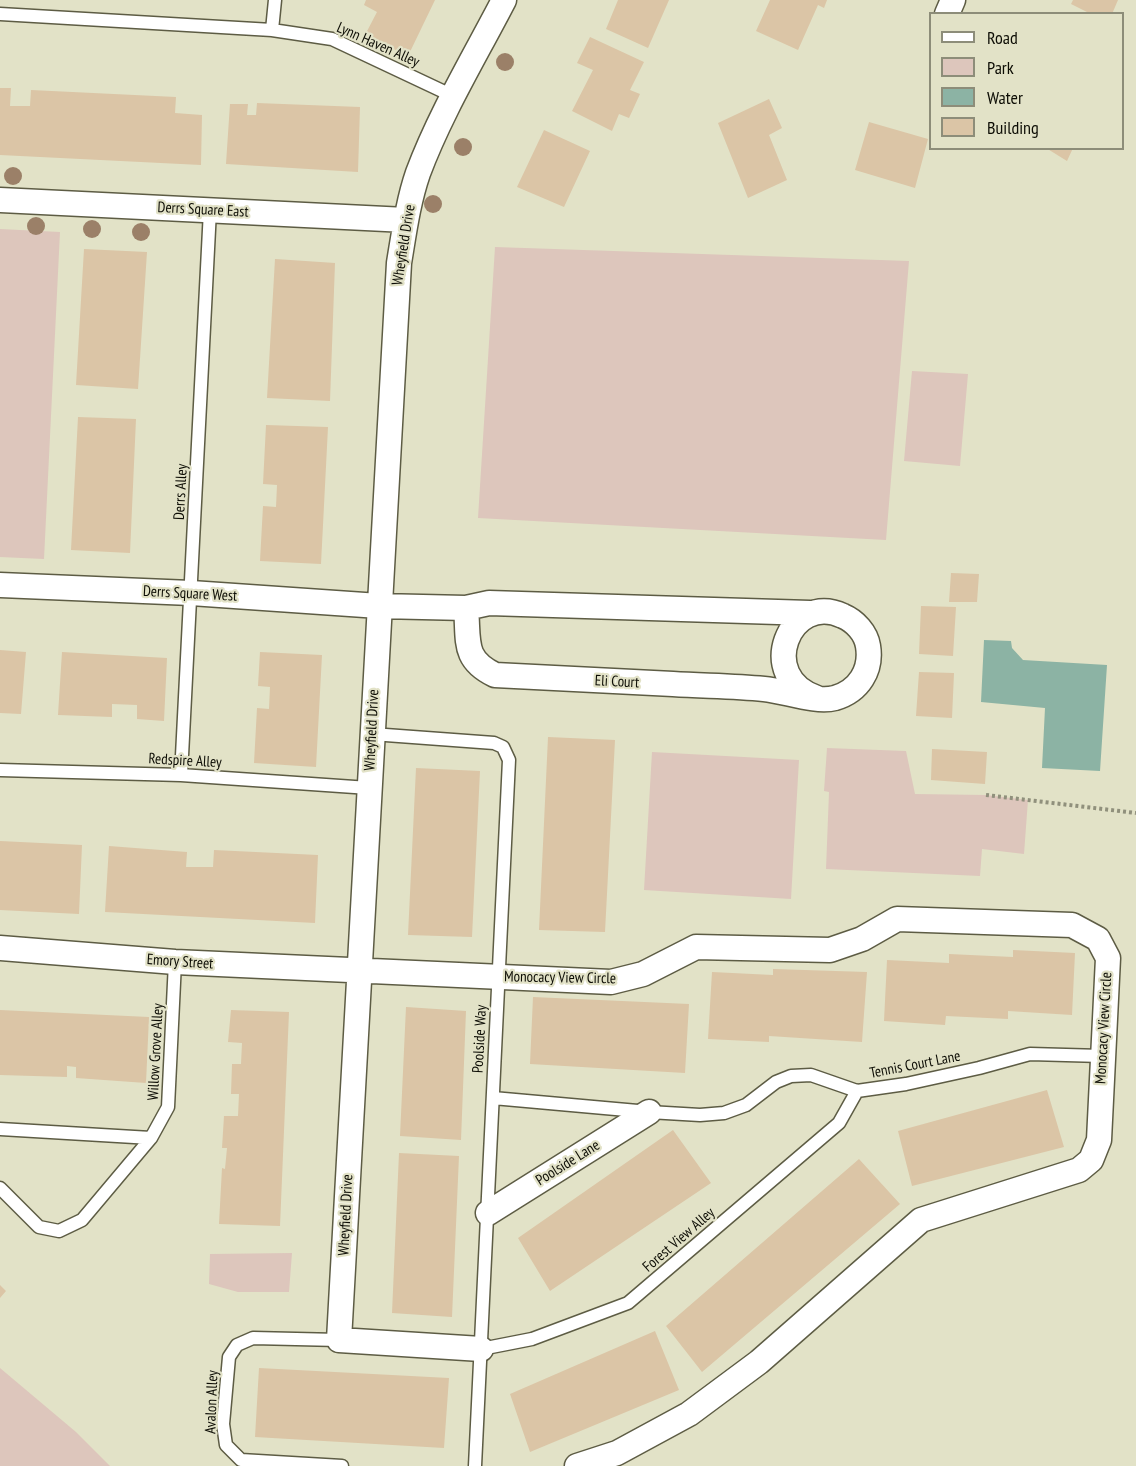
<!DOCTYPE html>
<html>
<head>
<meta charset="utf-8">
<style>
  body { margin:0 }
  #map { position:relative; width:1136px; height:1466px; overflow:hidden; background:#e2e2c7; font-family:"PT Sans Narrow",sans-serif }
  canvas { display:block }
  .legend { position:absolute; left:929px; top:12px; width:195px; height:138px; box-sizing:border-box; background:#e2e2c7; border:2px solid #8d8d79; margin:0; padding:8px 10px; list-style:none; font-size:18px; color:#0d0d05 }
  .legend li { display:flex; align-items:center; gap:12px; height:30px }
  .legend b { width:30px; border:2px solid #8d8d79 }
</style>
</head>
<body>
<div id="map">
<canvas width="1136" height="1466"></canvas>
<ul class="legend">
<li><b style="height:8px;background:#fff"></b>Road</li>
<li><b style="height:16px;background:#ddc6bc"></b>Park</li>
<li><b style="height:16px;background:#8cb3a4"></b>Water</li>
<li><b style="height:16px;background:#dbc5a6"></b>Building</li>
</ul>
</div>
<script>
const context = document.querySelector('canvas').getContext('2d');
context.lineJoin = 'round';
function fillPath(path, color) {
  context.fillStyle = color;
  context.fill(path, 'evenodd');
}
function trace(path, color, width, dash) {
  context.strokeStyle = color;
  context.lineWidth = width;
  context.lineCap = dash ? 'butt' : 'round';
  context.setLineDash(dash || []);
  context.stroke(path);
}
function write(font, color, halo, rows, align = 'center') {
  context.font = font + ' "PT Sans Narrow",sans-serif';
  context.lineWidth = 4.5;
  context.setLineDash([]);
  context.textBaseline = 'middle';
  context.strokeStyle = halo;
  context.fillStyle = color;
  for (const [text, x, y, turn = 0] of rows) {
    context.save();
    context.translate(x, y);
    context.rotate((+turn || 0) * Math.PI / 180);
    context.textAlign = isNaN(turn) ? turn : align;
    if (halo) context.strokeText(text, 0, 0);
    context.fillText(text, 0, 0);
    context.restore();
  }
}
fillPath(new Path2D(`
  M0,229L60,232L44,559L0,557Z
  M495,247L909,261L886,540L478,518Z
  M912,371L968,374L960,466L904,461Z
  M827,748L906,751L915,794L986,795L1028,800L1024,854L982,849L980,876L826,869L829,792L824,791Z
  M652,752L799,760L791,899L644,890Z
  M292,1253L289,1292H238L209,1284L210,1254Z
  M0,1368L76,1432L110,1466H0Z`), '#ddc6bc');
fillPath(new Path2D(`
  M984,640L1011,641L1012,648L1023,660L1107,665L1100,771L1042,768L1045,708L981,702Z`), '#8cb3a4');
fillPath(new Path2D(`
  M366,0H435L408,56L365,35L377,12L364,5Z
  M618,0H669L648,48L606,29Z
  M770,0H827L824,8L818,5L798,50L756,31Z
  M1073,0H1118L1112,14H1091L1071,4Z
  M590,37L644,62L630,90L640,94L629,118L619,114L612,131L572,111L593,70L577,63Z
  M0,88H11L10,106H30L31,90L176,97L175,113L202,115L201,165L0,155Z
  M769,99L782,128L769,135L787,180L748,198L718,123Z
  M257,103L360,107L358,172L226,164L230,104H248L247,115H256Z
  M869,122L928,139L915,188L855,170Z
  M544,130L590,151L564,207L517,187Z
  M1046,148H1073L1067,161Z
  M84,249L147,252L138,389L76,385Z
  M275,259L335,263L330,401L267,398Z
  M78,417L136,419L130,553L71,550Z
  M266,425L328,427L321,564L260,561L263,506L276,507L277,485L263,484Z
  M951,573L979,574L977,602H949Z
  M921,606L956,607L953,656L919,654Z
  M0,650L26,652L21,714L0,713Z
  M62,652L167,658L164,721L137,719V705L112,704V717L58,715Z
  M260,652L322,655L316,767L254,763L257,708L269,709L270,687L258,686Z
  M919,672L954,673L952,718L916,716Z
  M548,737L615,740L605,932L539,930Z
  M932,749L987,752L985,784L931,780Z
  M416,768L480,771L472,937L408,935Z
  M0,841L82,845L79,914L0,910Z
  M109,846L187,852L186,867H213L214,850L318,855L315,923L105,912Z
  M1013,950L1075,953L1072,1015L1008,1011V1019L946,1016L945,1025L884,1021L887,960L949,963V954L1013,957Z
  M773,969L867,972L862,1042L769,1036V1042L708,1039L712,972L773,975Z
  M533,997L689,1004L685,1073L530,1064Z
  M406,1007L466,1011L461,1140L400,1136Z
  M0,1010L149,1017L146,1083L76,1078V1067L67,1066V1077L0,1075Z
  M231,1010L289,1012L280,1226L219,1224L222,1168L225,1169L227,1148H222L224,1116H238L239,1094H231L232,1064H241L242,1043L228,1042Z
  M1047,1090L1064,1147L912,1186L898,1131Z
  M673,1130L711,1183L550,1291L518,1238Z
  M399,1153L459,1156L452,1317L392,1313Z
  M859,1159L900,1204L702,1372L666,1326Z
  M0,1285L6,1291L0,1298Z
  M655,1331L679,1390L530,1452L510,1394Z
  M259,1368L449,1378L444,1448L255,1437Z`), '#dbc5a6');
const service = new Path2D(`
  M0,14L272,30L332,39L453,96
  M272,30L275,0
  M372,734L494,743L503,747L509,760L475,1466
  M0,770L181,775L369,788
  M181,775L210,210
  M493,1098L649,1112L700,1115L724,1113L746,1105L776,1082L791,1076L811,1075L857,1091L906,1084L979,1068L1030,1054L1102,1056
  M0,1129L151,1138L168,1107L175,962
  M0,1188L39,1227L59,1231L82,1220L151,1138
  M339,1340L253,1338L237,1345L229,1357L223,1424L226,1445L241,1460L342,1466
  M481,1349L532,1339L628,1303L839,1123L857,1091`);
const minor = new Path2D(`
  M947,14L953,0
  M0,200L406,220
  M0,585L191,593L379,606L466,608
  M810,613L489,603L466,608C469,641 462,659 495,675C554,678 613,681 673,684C703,686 733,686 764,689C785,691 815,703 835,698C859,691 872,670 868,646C866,633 855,621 843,616C789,591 755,678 817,698
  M0,948L175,962L611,982L643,974L696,947L830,950L862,939L897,919L1072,925L1098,939L1108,958L1099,1140L1091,1160L1079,1170L921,1220L759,1362L689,1414L617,1453L577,1466
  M488,1213L649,1112
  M481,1349L339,1340L399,263C404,233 408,202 418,173C440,114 475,56 504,0`);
trace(service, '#5d5c44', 15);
trace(minor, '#5d5c44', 27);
trace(new Path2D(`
  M986,795L1136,813`), '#90907c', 4, [3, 3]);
trace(service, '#fff', 12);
trace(minor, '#fff', 24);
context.fillStyle = '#9b8068';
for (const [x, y] of [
  [505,62],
  [463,147],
  [13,176],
  [433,204],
  [36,226],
  [92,229],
  [141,232]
]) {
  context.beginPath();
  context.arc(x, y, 9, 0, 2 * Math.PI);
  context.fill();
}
write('15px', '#0d0d05', '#e2e2c7', [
  ["Lynn Haven Alley",378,45,24],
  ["Derrs Square East",203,210,3],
  ["Wheyfield Drive",404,245,-81],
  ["Derrs Alley",181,492,-87],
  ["Derrs Square West",190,594,3],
  ["Eli Court",617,682,3],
  ["Wheyfield Drive",372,730,-87],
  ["Redspire Alley",185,761,3],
  ["Emory Street",180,962,4],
  ["Monocacy View Circle",560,978,1],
  ["Monocacy View Circle",1104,1028,-87],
  ["Poolside Way",480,1039,-87],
  ["Willow Grove Alley",156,1052,-87],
  ["Tennis Court Lane",915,1065,-11],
  ["Poolside Lane",568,1163,-32],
  ["Wheyfield Drive",346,1215,-87],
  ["Forest View Alley",679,1240,-41],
  ["Avalon Alley",212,1402,-88]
]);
</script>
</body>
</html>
